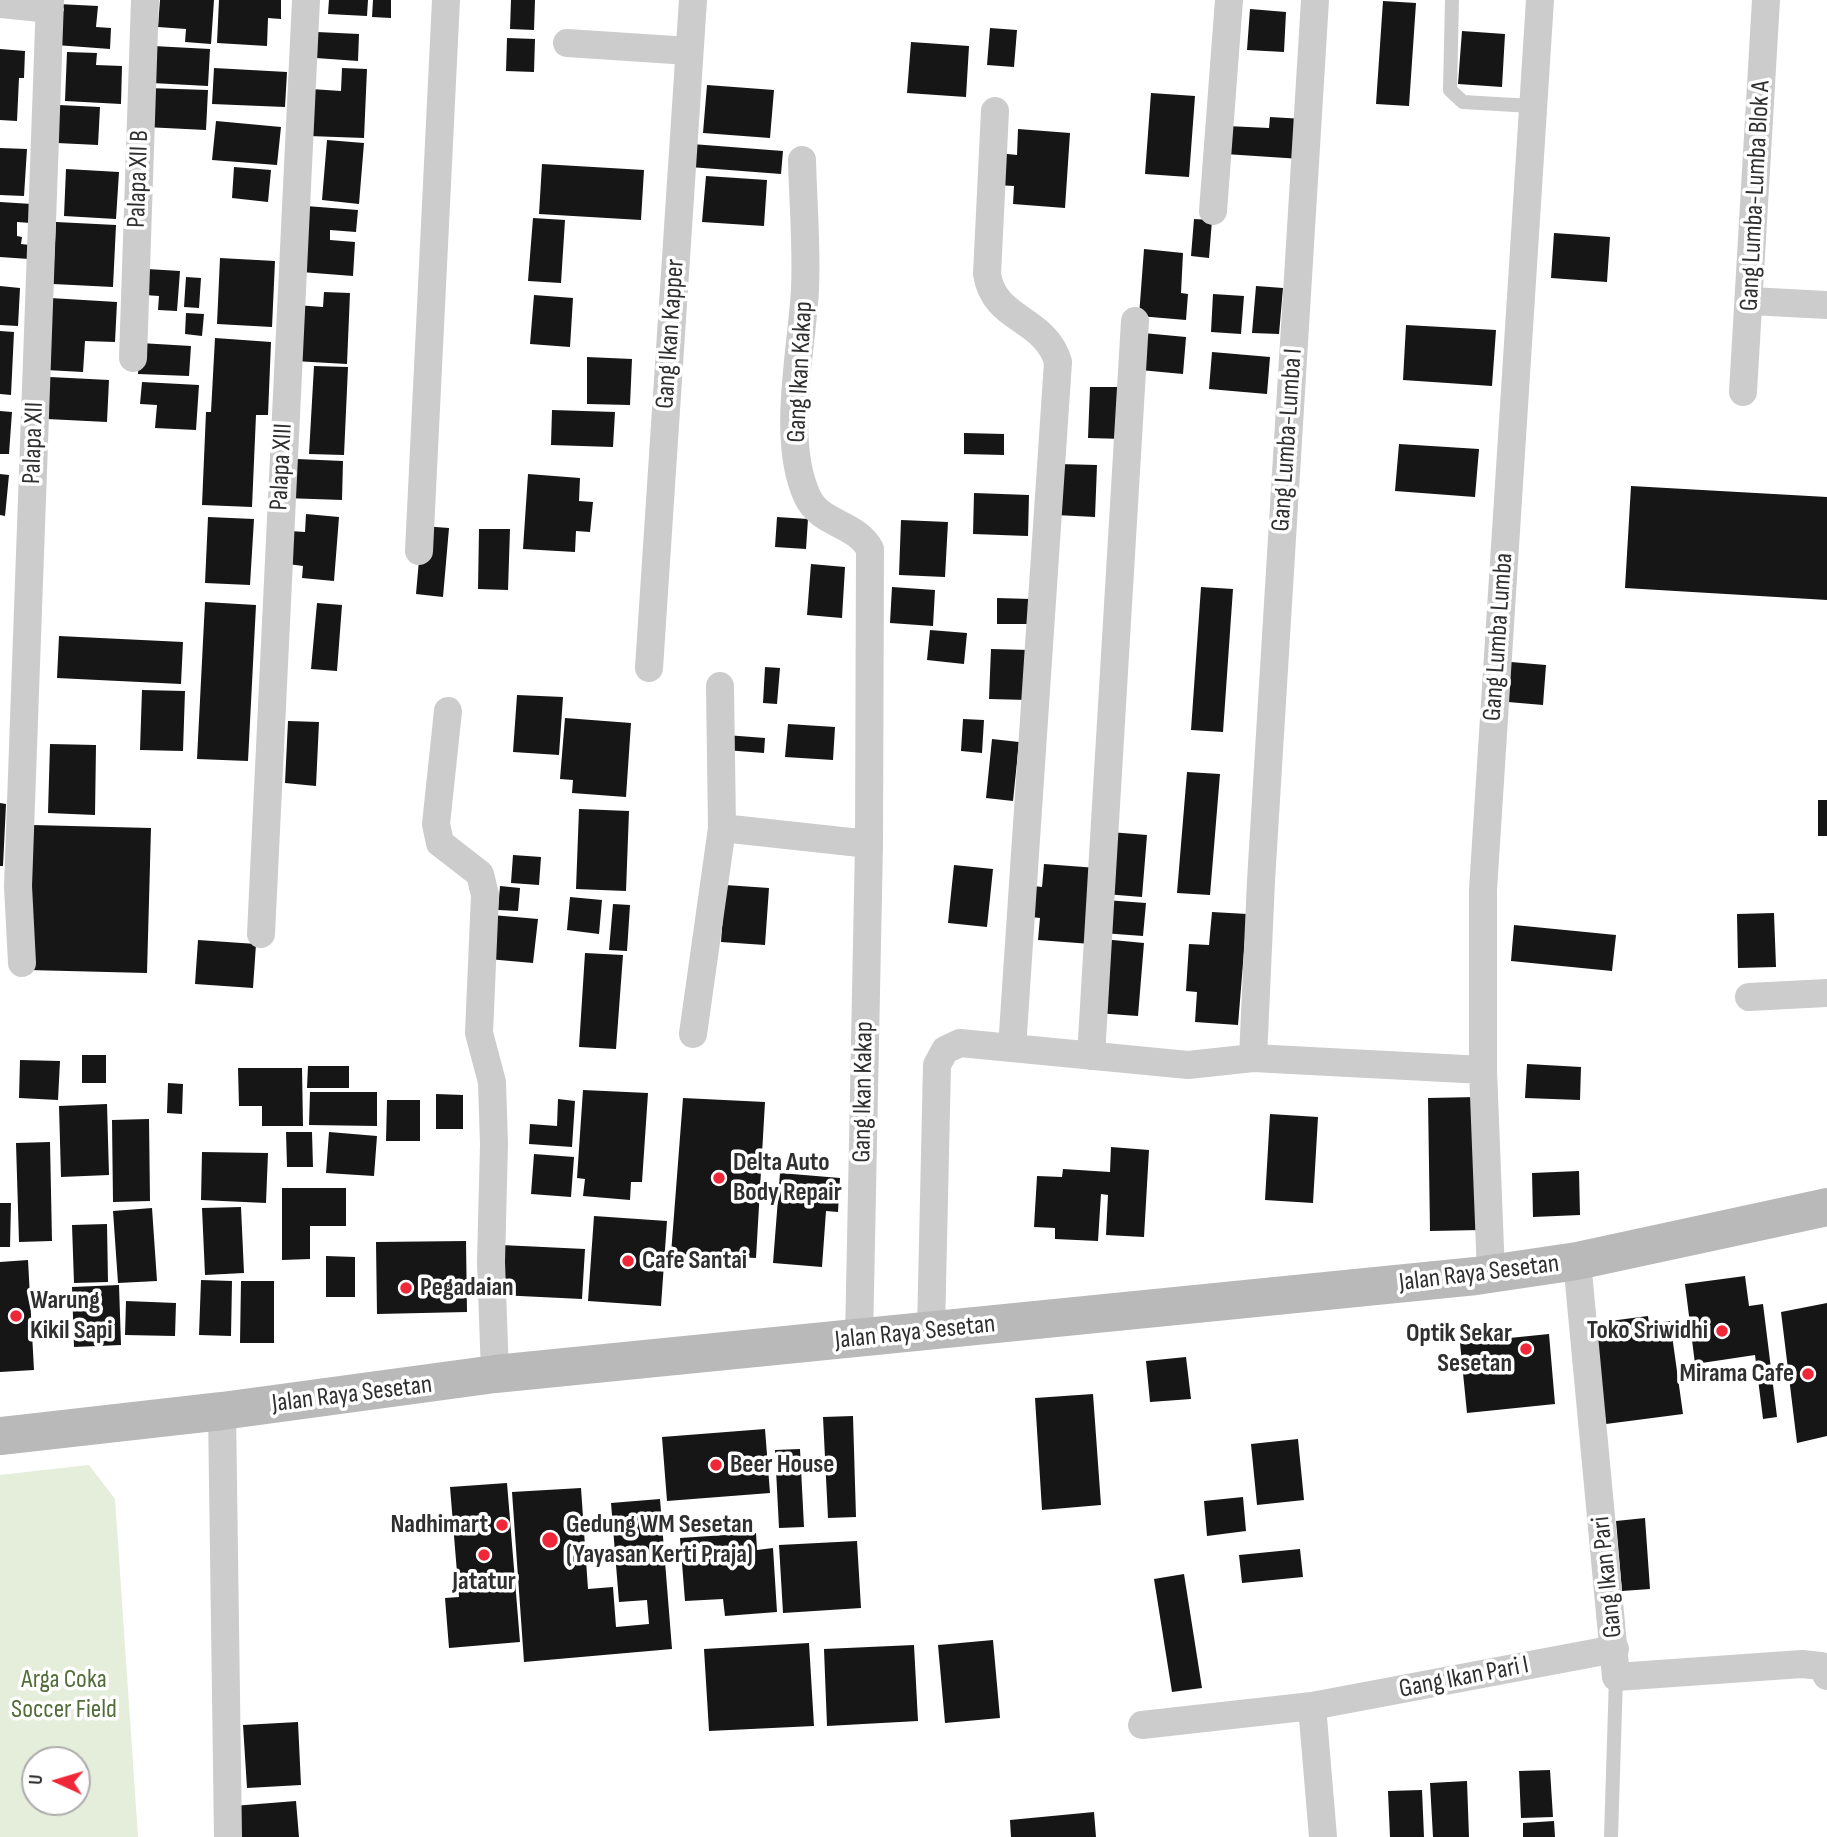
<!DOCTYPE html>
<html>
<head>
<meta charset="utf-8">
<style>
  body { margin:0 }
  #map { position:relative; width:1827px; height:1837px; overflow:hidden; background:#fff; font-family:"Sofia Sans Condensed",sans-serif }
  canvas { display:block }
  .north { position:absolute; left:21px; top:1746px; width:70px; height:70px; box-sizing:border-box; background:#fff; border:2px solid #acacac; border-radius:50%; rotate:274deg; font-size:19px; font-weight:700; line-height:28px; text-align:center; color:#2f2f2f }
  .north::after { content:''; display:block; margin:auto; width:24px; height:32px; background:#f02738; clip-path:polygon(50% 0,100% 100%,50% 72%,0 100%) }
</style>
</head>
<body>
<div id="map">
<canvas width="1827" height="1837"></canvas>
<div class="north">U</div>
</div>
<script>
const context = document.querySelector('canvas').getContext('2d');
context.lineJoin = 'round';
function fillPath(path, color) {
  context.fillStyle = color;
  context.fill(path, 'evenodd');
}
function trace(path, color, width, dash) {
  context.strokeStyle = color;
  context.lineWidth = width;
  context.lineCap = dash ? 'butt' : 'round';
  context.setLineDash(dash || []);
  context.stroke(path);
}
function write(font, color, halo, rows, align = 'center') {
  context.font = font + ' "Sofia Sans Condensed",sans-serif';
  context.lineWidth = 7;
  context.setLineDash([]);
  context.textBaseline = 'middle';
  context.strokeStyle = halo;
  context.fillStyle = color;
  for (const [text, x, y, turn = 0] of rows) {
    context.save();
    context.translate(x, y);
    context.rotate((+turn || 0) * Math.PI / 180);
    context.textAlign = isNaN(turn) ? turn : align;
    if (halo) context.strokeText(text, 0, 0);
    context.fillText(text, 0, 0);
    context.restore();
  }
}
fillPath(new Path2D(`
  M89,1465L115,1499L138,1837H0V1475ZM35,1760H77V1802H35Z`), '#e5eddb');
fillPath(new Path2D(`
  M160,0H214L211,44L185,42L186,29L158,27Z
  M219,0H281V19L268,18L267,46L217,43Z
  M329,0H368L367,16L328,14Z
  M373,0H391V18L372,17Z
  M511,0H535L534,30L510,29Z
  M1383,1L1416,3L1409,106L1376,104Z
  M58,4L98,6L96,27L111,28L110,49L56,45Z
  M1250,9L1286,12L1284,52L1247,50Z
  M990,28L1017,30L1014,67L987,65Z
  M1462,31L1505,34L1502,87L1458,84Z
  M317,32L359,34L358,61L316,58Z
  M507,38L535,39L534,72L506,71Z
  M911,42L969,46L966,97L907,93Z
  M153,46L210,49L208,86L152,83Z
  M0,49L25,51L24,78H19L17,121L0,120Z
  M67,52L97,53L96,65L122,66L121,104L65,101Z
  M214,68L287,72L285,107L212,104Z
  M342,68L367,69L364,138L309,136L311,89L341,91Z
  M707,85L774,90L770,138L703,133Z
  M147,88L208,90L206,130L145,127Z
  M1151,93L1195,96L1189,177L1145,174Z
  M59,105L100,107L98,145L57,143Z
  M1270,117L1304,119L1301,159L1225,154L1227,126L1269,128Z
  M216,121L281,127L277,165L212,160Z
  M1018,129L1070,133L1065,208L1013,204L1014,186L996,185L998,153L1017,155Z
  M327,140L364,143L359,204L322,200Z
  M692,144L783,151L781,174L690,167Z
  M0,148L27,149L24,196L0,195Z
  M542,164L644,170L641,220L539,214Z
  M234,167L271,170L268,202L232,198Z
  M66,169L119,172L116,219L64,216Z
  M706,176L767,180L764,226L702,222Z
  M0,202L32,204L31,223L17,222V236L22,237L21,244L30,245L29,259L0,257Z
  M306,206L358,210L356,232L330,230V240L355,242L353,276L301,272Z
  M533,218L565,220L561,283L528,281Z
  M1194,219L1212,220L1209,258L1191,256Z
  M56,222L116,225L113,287L53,284Z
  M1554,233L1610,237L1607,282L1551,278Z
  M1144,249L1183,253L1181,293L1188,294L1186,320L1139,316Z
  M220,258L275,261L272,327L217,324Z
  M147,269L180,271L177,311L158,310L159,296L145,295Z
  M186,277L201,278L199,308L184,307Z
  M0,286L20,288L18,326L0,325Z
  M1256,286L1283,288L1279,334L1252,333Z
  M324,292L350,293L347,364L294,361L296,305L323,307Z
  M1213,294L1244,296L1241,334L1211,332Z
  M534,295L573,298L570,347L530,344Z
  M50,298L117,302L115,342L85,341L83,372L46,370Z
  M186,313L204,314L202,336L185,334Z
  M1406,325L1496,330L1492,386L1403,380Z
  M0,331L14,332L11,395L0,394Z
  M1143,333L1186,337L1183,374L1140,370Z
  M215,338L271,342L268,415H256L252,507L202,505L206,412H211Z
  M140,343L191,346L189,376L138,374Z
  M1212,352L1270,357L1267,394L1209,389Z
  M587,357L632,359L630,405L587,404Z
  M314,366L348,367L344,455L309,454Z
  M50,377L109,380L107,422L47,419Z
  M142,382L199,385L196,430L155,428L157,405L140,404Z
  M1090,387H1126L1124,439L1088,438Z
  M552,410L615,412L613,447L551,445Z
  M0,411L12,412L9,454H0Z
  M964,433L1004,434V455L964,454Z
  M1399,444L1479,449L1475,497L1395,491Z
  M297,459L343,461L342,500L285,498Z
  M1058,464L1097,465L1095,517L1056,515Z
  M0,474L9,475L5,516L0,515Z
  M528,474L580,478L579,501L593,502L590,532L576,531L575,552L523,549Z
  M1631,486L1827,497V600L1625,588Z
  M974,493L1029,495L1028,536L973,534Z
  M306,514L339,517L334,581L302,578L303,566L288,564L290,531L305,532Z
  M208,517L254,519L250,585L205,583Z
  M777,517L808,519L806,549L775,547Z
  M901,520L948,522L945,577L899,575Z
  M422,526L449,528L443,597L416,594Z
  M479,529H510L508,590L478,589Z
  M811,564L845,567L842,618L807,615Z
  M892,587L935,590L933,626L890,623Z
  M1201,587L1233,589L1223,732L1191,730Z
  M997,598L1031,599V624H997Z
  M205,602L256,605L248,761L197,759Z
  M317,603L342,605L337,671L311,669Z
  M930,630L967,633L964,664L927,660Z
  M59,636L183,642L181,684L57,678Z
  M991,649L1030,650L1028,700L989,699Z
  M1511,662L1546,665L1543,705L1508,702Z
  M765,667L780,668L777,704L763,703Z
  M142,690L185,691L183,751L140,750Z
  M517,695L563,697L559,755L513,752Z
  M565,718L631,723L626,797L572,793L573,780L560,779Z
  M963,719L984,720L982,753L961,751Z
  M288,721L319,722L316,786L285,783Z
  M788,724L835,727L833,760L785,757Z
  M726,735L765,738L764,753L725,750Z
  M992,739L1019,742L1013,801L986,798Z
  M50,744L96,745L95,815L48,813Z
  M1187,772L1220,774L1210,895L1177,893Z
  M1818,800H1827V836H1818Z
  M0,803L6,804L3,866H0Z
  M579,809L629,811L626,891L576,889Z
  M32,825L151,828L147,973L28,970Z
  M1110,832L1147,835L1142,897L1105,894Z
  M513,855L541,857L539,885L511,883Z
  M1044,864L1097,868L1091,944L1038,940L1040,918L1031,917L1034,886L1042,887Z
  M954,865L993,869L987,927L948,923Z
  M725,885L769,888L765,945L721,942Z
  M500,886L520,888L518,911L498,910Z
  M570,897L602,900L599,934L567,930Z
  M1105,900L1146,903L1143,936L1102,933Z
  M613,904L630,905L627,951L609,950Z
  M1212,912L1247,914L1238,1025L1195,1022L1197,992L1186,991L1189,944L1209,945Z
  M1774,913L1776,967L1738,968L1737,914Z
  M492,915L538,919L533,963L488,959Z
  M1514,925L1616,935L1612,971L1511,961Z
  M1102,939L1144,943L1138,1016L1096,1013Z
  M198,940L256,944L253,988L195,984Z
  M585,953L623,955L616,1049L579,1047Z
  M82,1055H106V1083H82Z
  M20,1060L60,1061L58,1100L19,1098Z
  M1527,1064L1581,1067L1580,1100L1525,1098Z
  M308,1066H349V1088H307Z
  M238,1068H302L303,1126H262V1106H239Z
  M168,1083L183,1084L182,1114L167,1113Z
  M583,1090L648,1093L642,1182H631L630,1200L583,1196L585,1179L577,1178Z
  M310,1092H377V1126L309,1125Z
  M436,1094L463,1095V1129H436Z
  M1478,1097L1481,1230L1430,1231L1428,1098Z
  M683,1098L765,1102L756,1258L671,1254Z
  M558,1099L575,1101L572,1147L529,1144L530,1124L557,1126Z
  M387,1100H420V1141H386Z
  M107,1104L109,1175L61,1177L59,1106Z
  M1270,1114L1318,1117L1313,1203L1265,1200Z
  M149,1119L150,1201L113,1202L112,1120Z
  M286,1132H312L313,1167H287Z
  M329,1132L377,1136L374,1176L326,1173Z
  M50,1142L52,1241L19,1242L16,1143Z
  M1111,1147L1149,1150L1144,1237L1106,1235L1108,1195L1101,1194L1098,1241L1055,1239V1228L1034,1227L1037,1176L1062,1177L1063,1169L1110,1172Z
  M202,1152L268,1153L266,1203L201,1200Z
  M534,1154L574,1157L571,1197L531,1194Z
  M1579,1171L1580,1215L1533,1217L1532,1173Z
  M780,1173L840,1178L838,1212L826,1211L822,1267L773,1263Z
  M282,1188H346V1226H310V1259L282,1260Z
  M0,1203H11L10,1247H0Z
  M241,1207L244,1273L205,1275L202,1208Z
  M152,1208L157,1281L118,1283L113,1211Z
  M594,1216L667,1221L661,1306L588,1301Z
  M107,1224L108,1282L74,1283L72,1225Z
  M466,1241L467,1312L377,1314L376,1242Z
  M501,1245L585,1249L582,1299L499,1295Z
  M326,1256L355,1257V1297H326Z
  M28,1260L34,1370L0,1372V1262Z
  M1745,1276L1749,1306L1763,1304L1777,1417L1763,1419L1755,1355L1695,1364L1685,1284Z
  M201,1280L232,1281L231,1336L199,1335Z
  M241,1281H274V1343H240Z
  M119,1285L121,1345L74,1347L72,1287Z
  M126,1301L176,1303L175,1336L125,1335Z
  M1827,1303V1436L1797,1443L1781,1312Z
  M1648,1316L1649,1324L1670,1321L1683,1414L1606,1424L1593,1331L1612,1328L1610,1321Z
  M1549,1334L1555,1404L1467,1413L1460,1343Z
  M1186,1357L1191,1399L1150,1402L1146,1361Z
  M1093,1394L1101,1505L1042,1510L1035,1398Z
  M853,1416L856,1517L828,1518L823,1417Z
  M765,1429L770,1493L667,1501L662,1437Z
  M1298,1439L1304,1500L1257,1505L1251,1444Z
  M800,1449L804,1527L779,1528L775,1450Z
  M507,1483L520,1642L449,1648L445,1598L459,1597L450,1487Z
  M581,1488L588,1589L613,1587L616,1627L649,1624L647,1600L619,1602L611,1503L660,1499L672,1649L524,1662L512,1492Z
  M1243,1497L1246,1531L1207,1536L1204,1501Z
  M1645,1518L1650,1589L1622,1591L1616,1521Z
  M756,1533L757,1550L773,1548L777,1612L725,1616L723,1599L685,1601L680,1538Z
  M857,1541L861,1608L783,1613L779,1545Z
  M1300,1549L1303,1577L1242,1583L1239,1555Z
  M1184,1574L1202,1688L1172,1692L1154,1579Z
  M993,1640L1000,1718L945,1723L938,1645Z
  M809,1643L814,1726L709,1731L704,1649Z
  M914,1645L918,1721L827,1726L824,1649Z
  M298,1722L301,1785L247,1788L243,1725Z
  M1550,1770L1553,1817L1521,1818L1519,1771Z
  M1467,1781L1469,1837H1433L1430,1783Z
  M1422,1790L1424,1837H1390L1388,1791Z
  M296,1801L299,1837H236L233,1806Z
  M1094,1812L1096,1837H1011L1010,1820Z
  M1554,1821L1555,1837H1523V1823Z`), '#161616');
trace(new Path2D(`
  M1452,0L1450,90L1463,102L1532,106
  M1611,1837L1616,1677`), '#ccc', 14);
trace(new Path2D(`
  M0,4L50,9
  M567,43L689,51
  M995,111L987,274C994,321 1045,317 1058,362L1012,1048
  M802,160C803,202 807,246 805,289C802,349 781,439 807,496C820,525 855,522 870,549L869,844L859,1340
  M1213,211L1229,0
  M1751,301L1827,305
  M133,358L145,0
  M1743,392L1766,0
  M419,551L446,0
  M649,668L693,0
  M448,711L436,824L440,843L480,874L485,895L479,1033L492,1082L494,1144L491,1262L495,1374
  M722,828L869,844
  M261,934L306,0
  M22,963L18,886L50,0
  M1749,997L1827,993
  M693,1034L722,828L720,686
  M1091,1056L1135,321
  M1253,1058L1261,881L1315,0
  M1577,1261L1616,1677L1802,1664L1821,1666L1827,1676
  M1491,1274L1483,1070V890L1540,0
  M931,1331L937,1065L945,1050L960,1043L1188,1065L1253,1058L1483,1070
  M222,1411L228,1837
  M1312,1706L1323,1837
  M1142,1725L1312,1706L1615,1649`), '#ccc', 28);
trace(new Path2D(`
  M0,1436L222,1411L495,1374L1476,1276L1577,1261L1827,1207`), '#b9b9b9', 38);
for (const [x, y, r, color] of [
  [719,1178,7,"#f02738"],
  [628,1261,7,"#f02738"],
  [406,1288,7,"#f02738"],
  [16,1316,7,"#f02738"],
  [1722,1331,7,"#f02738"],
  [1526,1349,7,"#f02738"],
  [1808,1374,7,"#f02738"],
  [716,1465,7,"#f02738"],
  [502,1525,7,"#f02738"],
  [550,1540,9,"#f02738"],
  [484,1555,7,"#f02738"]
]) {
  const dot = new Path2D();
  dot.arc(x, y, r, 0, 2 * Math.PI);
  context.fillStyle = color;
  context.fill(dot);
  trace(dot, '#fff', 2.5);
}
write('26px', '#2f2f2f', '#fff', [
  ["Palapa XII B",139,179,-88],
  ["Gang Lumba-Lumba Blok A",1756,196,-87],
  ["Gang Ikan Kapper",671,334,-86],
  ["Gang Ikan Kakap",801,372,-87],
  ["Gang Lumba-Lumba I",1288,440,-86],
  ["Palapa XII",34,443,-88],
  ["Palapa XIII",282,467,-87],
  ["Gang Lumba Lumba",1499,637,-86],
  ["Gang Ikan Kakap",864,1092,-89],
  ["Jalan Raya Sesetan",1479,1274,-7],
  ["Jalan Raya Sesetan",915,1333,-6],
  ["Jalan Raya Sesetan",352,1395,-7],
  ["Gang Ikan Pari",1608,1577,-96],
  ["Gang Ikan Pari I",1464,1678,-11]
]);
write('bold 26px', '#2f2f2f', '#fff', [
  ["Delta Auto",733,1163],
  ["Body Repair",733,1193],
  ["Cafe Santai",642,1261],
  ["Pegadaian",420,1288],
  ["Warung",30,1301],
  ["Kikil Sapi",30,1331],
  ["Toko Sriwidhi",1708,1331,"right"],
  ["Optik Sekar",1512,1334,"right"],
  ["Sesetan",1512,1364,"right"],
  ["Mirama Cafe",1794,1374,"right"],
  ["Beer House",730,1465],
  ["Nadhimart",488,1525,"right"],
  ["Gedung WM Sesetan",566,1525],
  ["(Yayasan Kerti Praja)",566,1555],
  ["Jatatur",484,1582,"center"]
], 'left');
write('26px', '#526d39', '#fff', [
  ["Arga Coka",64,1680],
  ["Soccer Field",64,1710]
]);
</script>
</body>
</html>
